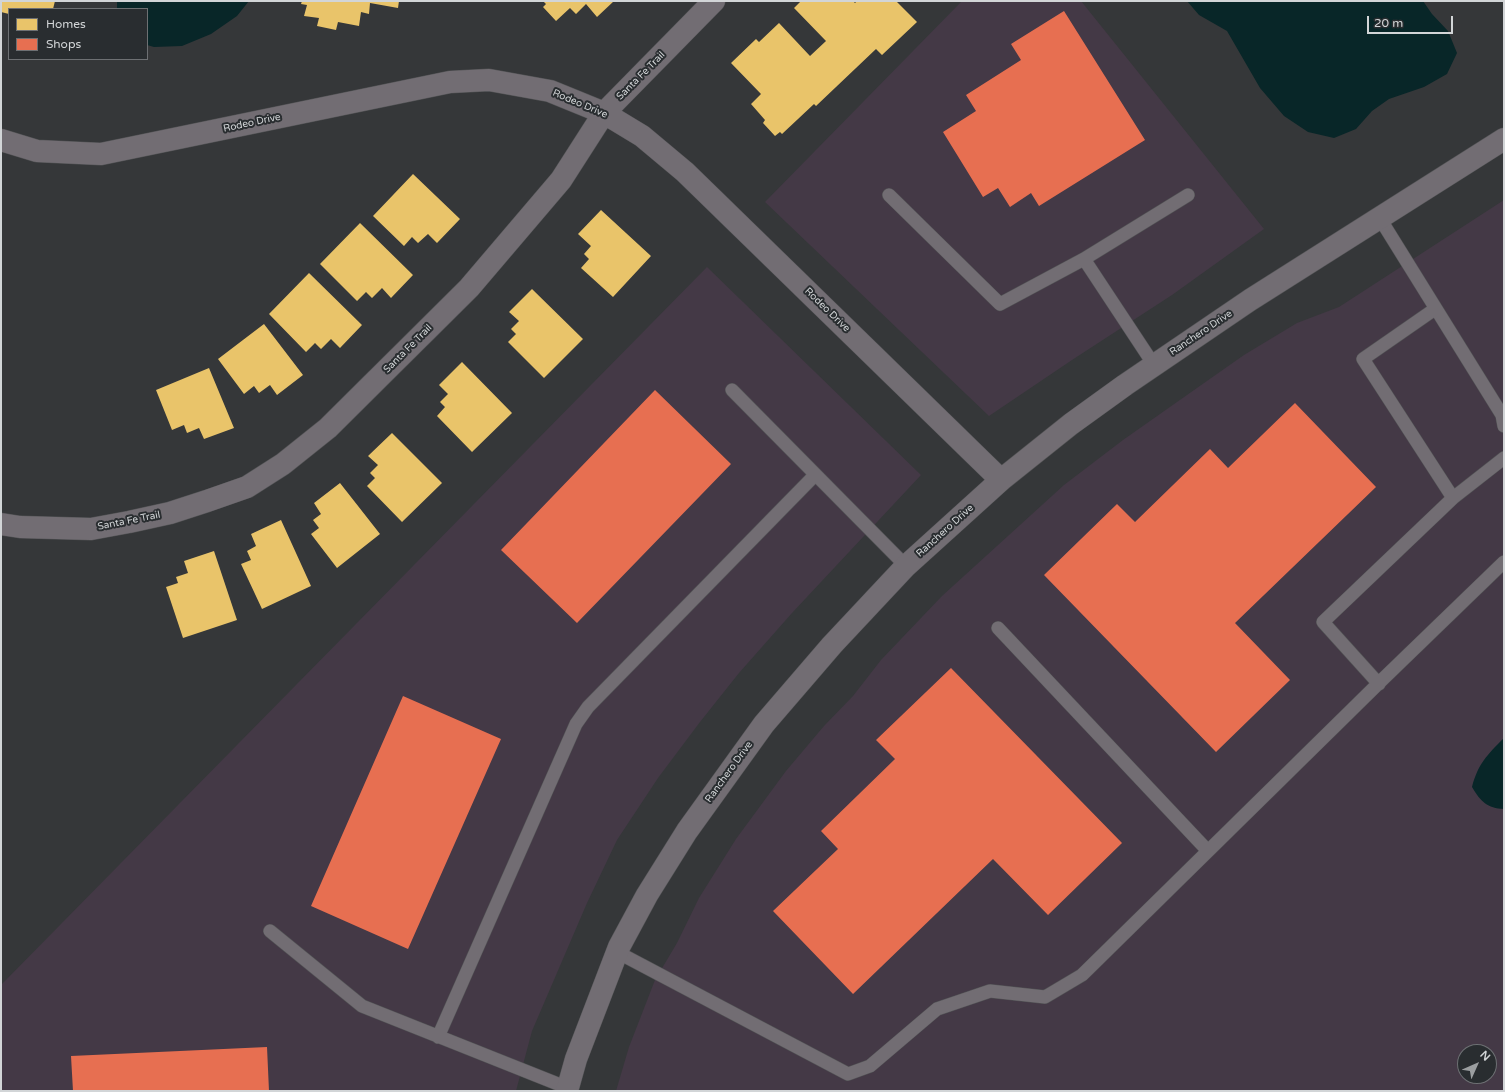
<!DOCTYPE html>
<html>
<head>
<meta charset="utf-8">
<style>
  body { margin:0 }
  #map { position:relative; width:1505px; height:1092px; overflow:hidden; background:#353739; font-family:"Varela Round",sans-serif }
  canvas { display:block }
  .frame { position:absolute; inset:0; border:2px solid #d2d5d7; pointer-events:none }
  .legend { position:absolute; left:8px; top:8px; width:140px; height:52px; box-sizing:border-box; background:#292d30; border:1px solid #6d7073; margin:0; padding:5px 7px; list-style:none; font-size:12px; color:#d2d5d7 }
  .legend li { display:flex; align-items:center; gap:8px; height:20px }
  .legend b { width:20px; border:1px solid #6d7073 }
  .north { position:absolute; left:1457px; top:1044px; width:40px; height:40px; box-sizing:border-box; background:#292d30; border:1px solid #6d7073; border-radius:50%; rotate:45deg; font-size:11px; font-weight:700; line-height:16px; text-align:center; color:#d2d5d7 }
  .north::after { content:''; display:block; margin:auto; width:14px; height:18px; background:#9b9ea0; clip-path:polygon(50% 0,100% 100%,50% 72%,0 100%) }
  .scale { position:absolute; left:1367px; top:16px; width:86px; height:18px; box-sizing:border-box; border:2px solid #d2d5d7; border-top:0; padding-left:5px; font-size:12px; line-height:14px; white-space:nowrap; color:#d2d5d7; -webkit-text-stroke:3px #292d30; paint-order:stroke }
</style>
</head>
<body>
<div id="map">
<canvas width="1505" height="1092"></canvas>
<div class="frame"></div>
<ul class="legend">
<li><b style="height:11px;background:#e9c46a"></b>Homes</li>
<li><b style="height:11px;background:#e76f51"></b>Shops</li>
</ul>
<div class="north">N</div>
<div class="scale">20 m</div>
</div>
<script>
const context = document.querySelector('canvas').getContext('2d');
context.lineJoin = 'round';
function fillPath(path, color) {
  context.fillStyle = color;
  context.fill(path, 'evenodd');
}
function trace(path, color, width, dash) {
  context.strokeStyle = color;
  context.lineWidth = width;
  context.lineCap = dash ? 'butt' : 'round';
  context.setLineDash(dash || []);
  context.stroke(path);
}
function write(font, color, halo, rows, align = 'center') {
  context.font = font + ' "Varela Round",sans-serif';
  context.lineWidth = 4;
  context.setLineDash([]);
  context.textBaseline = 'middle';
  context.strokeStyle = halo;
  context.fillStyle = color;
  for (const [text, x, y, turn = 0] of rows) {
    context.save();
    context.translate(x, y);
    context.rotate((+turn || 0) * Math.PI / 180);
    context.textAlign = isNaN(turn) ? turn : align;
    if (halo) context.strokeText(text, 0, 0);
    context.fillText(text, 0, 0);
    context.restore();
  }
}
fillPath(new Path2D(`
  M962,1H1081L1264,229L1172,295L1072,360L989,416L765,202Z
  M1504,200V1091H616L629,1047L655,980L677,943L699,898L736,839L786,771L824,726L853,696L881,660L942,596L1064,485L1123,440L1187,395L1244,355L1297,323L1339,307ZM1465,1052H1489V1076H1465Z
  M707,267L921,475L792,613L739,673L700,722L658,778L617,840L587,903L532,1031L516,1091H1V985Z`), '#443946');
fillPath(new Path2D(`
  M117,1H249L237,16L211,34L182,46L154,47L147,45V9H117Z
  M1187,1H1423L1432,14L1448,31L1457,53L1447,74L1424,87L1389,99L1372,111L1356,129L1334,138L1308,132L1284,116L1260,88L1227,31L1199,15Z
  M1504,738V809C1487,808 1481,802 1472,787C1478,764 1487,755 1504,738Z`), '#082628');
fillPath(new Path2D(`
  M1,1H55L53,9H9V14L1,12Z
  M302,1H399L398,8L370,3L369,14L361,12L359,26L338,22L336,30L317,26L319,18L304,16L307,5L301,4Z
  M543,1H614L597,17L586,4L576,14L570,8L556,21L543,7L546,4Z
  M801,1H853L855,3L857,1H896L917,22L882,55L876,49L816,106L814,104L782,134L780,132L775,136L763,123L765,120L751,104L761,94L731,63L756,39L759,42L779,23L810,56L826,41L794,8Z
  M413,174L460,219L437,243L428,234L418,243L412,237L404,246L373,216Z
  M601,210L651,256L613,297L581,268L589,259L584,254L591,246L578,234Z
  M360,223L413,275L391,298L382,288L372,298L366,292L357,301L320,264Z
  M309,273L362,325L340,348L331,339L321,349L315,343L306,352L269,314Z
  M532,289L583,339L544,378L508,342L516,334L511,329L519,321L509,312Z
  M264,324L303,375L277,395L270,385L259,393L254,386L244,394L218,359Z
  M462,362L512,413L472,452L437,416L445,407L440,402L448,394L439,385Z
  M209,368L234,428L204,439L199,428L187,433L184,425L172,430L156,390Z
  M392,433L442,483L402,522L367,486L375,478L370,473L378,465L368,456Z
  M340,483L380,534L337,568L311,534L319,528L313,520L321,514L314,503Z
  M281,520L311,586L262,609L241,564L251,560L247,551L256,546L251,534Z
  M214,551L237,620L183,638L166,587L178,583L176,577L188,573L184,561Z`), '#e9c46a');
fillPath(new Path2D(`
  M1064,11L1145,140L1039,206L1031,193L1010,207L998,188L983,197L943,132L976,111L966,95L1021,60L1011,44Z
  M655,390L731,464L577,623L501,550Z
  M1295,403L1376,487L1235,623L1290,680L1216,752L1044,575L1117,504L1135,522L1210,449L1228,468Z
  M951,668L1122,843L1048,915L993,859L853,994L773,911L838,849L821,831L895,759L876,740Z
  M403,696L501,739L408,949L311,906Z
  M267,1047L269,1091H73L71,1056Z`), '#e76f51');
const service = new Path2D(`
  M889,195L1000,304L1084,259L1154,365
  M1379,217L1502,415L1504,426
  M1084,259L1188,195
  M1435,309L1363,359L1453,498L1504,458
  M732,390L906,566
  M998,628L1208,851
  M1379,684L1323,622L1453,498
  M270,931L362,1006L568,1088
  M617,952L848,1074L870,1066L937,1009L990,991L1045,997L1082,975L1384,678L1504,562
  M438,1037L576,724L588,707L815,475`);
const minor = new Path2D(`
  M1,140L37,151L101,154L450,82L489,80L550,91L604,113L642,136L685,172L1001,480
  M1,524L20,527L91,529L129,522L170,513L207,501L247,487L283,464L328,428L469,288L561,180L604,113L714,1
  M567,1091L576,1059L619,947L647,895L687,831L764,724L832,645L906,566L1001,480L1071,424L1125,385L1250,300L1504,139`);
trace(service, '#525355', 14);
trace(minor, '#525355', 23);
trace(service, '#726d73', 13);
trace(minor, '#726d73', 22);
write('10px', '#d2d5d7', '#292d30', [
  ["Santa Fe Trail",641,76,-45],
  ["Rodeo Drive",580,104,23],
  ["Rodeo Drive",252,123,-12],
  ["Rodeo Drive",827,310,44],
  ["Ranchero Drive",1201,333,-34],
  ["Santa Fe Trail",408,349,-45],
  ["Santa Fe Trail",129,521,-11],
  ["Ranchero Drive",945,531,-42],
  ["Ranchero Drive",729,772,-54]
]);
</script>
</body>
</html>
